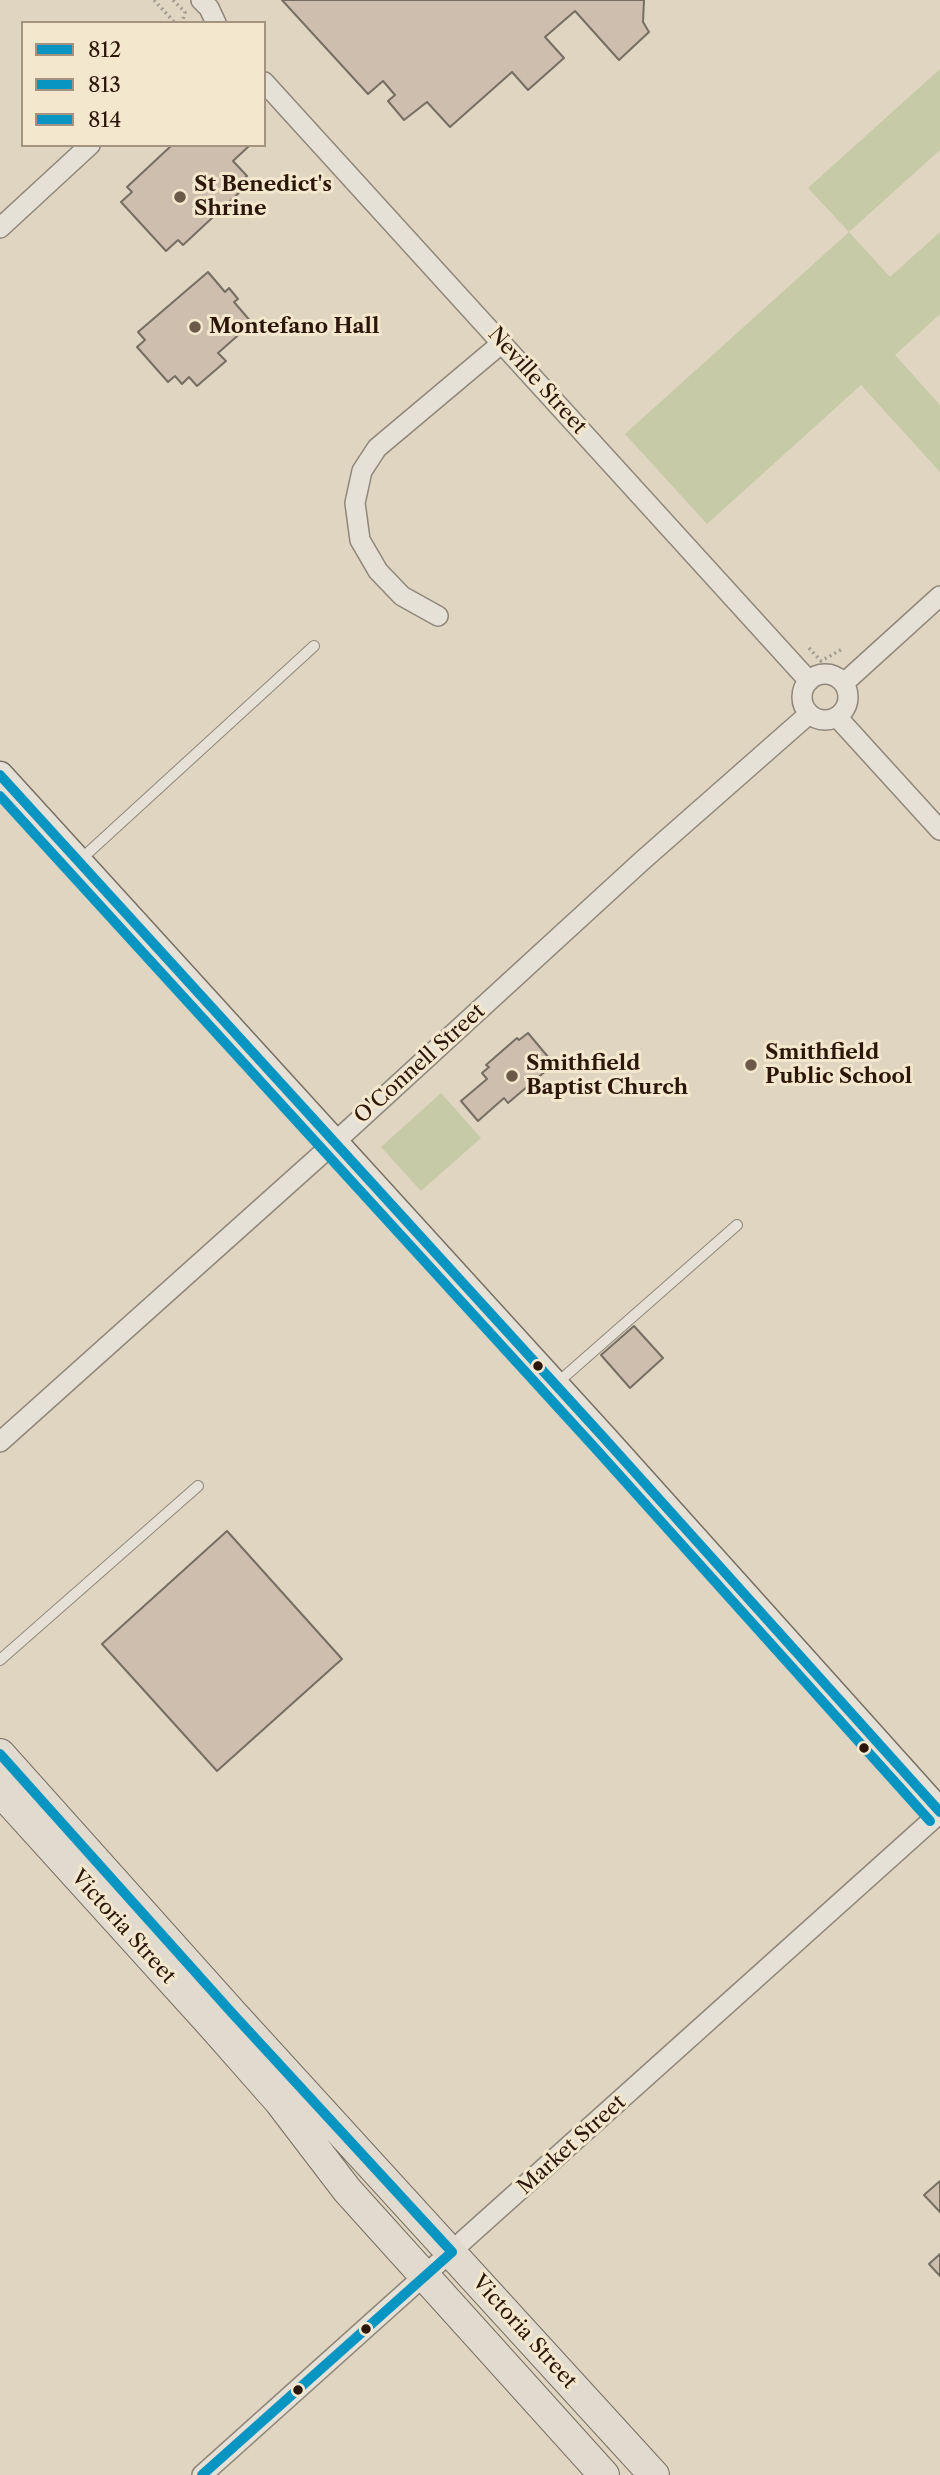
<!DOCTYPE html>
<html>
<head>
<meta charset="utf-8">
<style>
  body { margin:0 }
  #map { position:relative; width:940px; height:2475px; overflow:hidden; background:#dfd5c0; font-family:"Libre Caslon Text",serif }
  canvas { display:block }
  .legend { position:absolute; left:21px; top:21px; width:245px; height:126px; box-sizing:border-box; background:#f3e7ce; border:2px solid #a39380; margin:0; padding:9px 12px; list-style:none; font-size:21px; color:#2c160a }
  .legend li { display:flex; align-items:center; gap:14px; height:35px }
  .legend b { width:35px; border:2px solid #a39380 }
</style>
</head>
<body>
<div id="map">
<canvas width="940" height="2475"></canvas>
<ul class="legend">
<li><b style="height:9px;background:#0995c1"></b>812</li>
<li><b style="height:9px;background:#0995c1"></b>813</li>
<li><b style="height:9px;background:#0995c1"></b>814</li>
</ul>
</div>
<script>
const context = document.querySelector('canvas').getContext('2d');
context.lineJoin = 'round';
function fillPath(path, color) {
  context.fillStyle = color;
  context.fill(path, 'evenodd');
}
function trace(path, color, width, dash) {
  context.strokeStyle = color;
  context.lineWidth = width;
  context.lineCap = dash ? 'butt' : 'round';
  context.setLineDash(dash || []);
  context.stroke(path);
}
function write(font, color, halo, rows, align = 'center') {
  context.font = font + ' "Libre Caslon Text",serif';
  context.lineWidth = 6;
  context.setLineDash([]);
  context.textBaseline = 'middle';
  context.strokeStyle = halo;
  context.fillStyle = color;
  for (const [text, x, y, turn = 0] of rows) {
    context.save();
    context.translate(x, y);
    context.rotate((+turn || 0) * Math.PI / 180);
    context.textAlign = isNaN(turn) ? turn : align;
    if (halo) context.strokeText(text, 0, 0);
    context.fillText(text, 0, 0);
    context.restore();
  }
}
fillPath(new Path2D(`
  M940,69V150L849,232L890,277L940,232V314L895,355L940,405V472L861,385L707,524L625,434L849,232L808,188Z
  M441,1093L481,1138L421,1191L381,1147Z`), '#c6caa6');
const building = new Path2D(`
  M282,0H644L643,22L649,32L619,60L575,11L545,37L564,58L528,90L512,72L450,127L427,102L404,120L388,101L395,95L383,81L368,94Z
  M172,145L249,146L233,161L247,176L237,186L241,191L183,245L178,240L166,251L121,202L132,192L127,187Z
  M208,272L225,292L229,288L238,299L234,302L252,323L218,353L226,361L197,386L189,377L182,384L175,376L168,382L137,347L145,340L138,332Z
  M528,1033L554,1064L508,1103L504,1098L478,1121L461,1101L487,1079L482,1073L489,1067L486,1065L517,1038L519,1040Z
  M634,1326L663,1358L630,1388L601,1355Z
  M227,1531L342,1659L217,1771L102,1644Z
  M940,2181V2212L924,2195Z
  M940,2254V2276L929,2264Z`);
fillPath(building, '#cebeae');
trace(building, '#766e62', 2);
const lane = new Path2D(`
  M79,861L314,646
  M556,1384L737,1225
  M0,1660L198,1486`);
const street = new Path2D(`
  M201,0L209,8L216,23
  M264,82L809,681
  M0,228L90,145
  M438,616L402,596L378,571L360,540L355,503L362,471L377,448L502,343
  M802 697a23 23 0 1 1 46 0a23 23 0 1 1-46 0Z
  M844,683L940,596
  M837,717L940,830
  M0,1442L334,1143L643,860L809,714
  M202,2475L940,1813`);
const secondary = new Path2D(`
  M0,775L605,1439L940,1812`);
const primary = new Path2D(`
  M0,1754L232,2013L654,2475
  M0,1791L212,2025L279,2101L347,2190L604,2475`);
trace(lane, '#90877a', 12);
trace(street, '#90877a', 22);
trace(secondary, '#766e62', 29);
trace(primary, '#766e62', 32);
trace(new Path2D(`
  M154,0L175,23
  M173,0L185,12L182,23
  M809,648L821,661L844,648`), '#a39c93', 3.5, [2, 3.5]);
trace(lane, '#e6e1d6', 10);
trace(street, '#e6e1d6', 19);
trace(secondary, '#e6e1d6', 26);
trace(primary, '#e1dbcf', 30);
trace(new Path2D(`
  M0,775L605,1439L940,1812`), '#0995c1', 10);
trace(new Path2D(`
  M0,796L595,1448L930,1821`), '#0995c1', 10);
trace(new Path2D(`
  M0,1754L232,2013L452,2252L202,2475`), '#0995c1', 10);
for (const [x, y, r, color] of [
  [180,197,7,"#6b594a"],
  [195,327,7,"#6b594a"],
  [751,1065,7,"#6b594a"],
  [512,1076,7,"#6b594a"],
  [538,1366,6,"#2c160a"],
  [864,1748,6,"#2c160a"],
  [366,2329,6,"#2c160a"],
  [298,2390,6,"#2c160a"]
]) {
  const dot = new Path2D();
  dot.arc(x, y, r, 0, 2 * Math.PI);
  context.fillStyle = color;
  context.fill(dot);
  trace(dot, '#f3e7ce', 2.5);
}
write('bold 21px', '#2c160a', '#f3e7ce', [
  ["St Benedict's",194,185],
  ["Shrine",194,209],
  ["Montefano Hall",209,327],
  ["Smithfield",765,1053],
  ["Public School",765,1077],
  ["Smithfield",526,1064],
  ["Baptist Church",526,1088]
], 'left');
write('21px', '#2c160a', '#f3e7ce', [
  ["Neville Street",537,381,48],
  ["O'Connell Street",420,1064,-42],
  ["Victoria Street",123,1927,48],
  ["Market Street",572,2145,-42],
  ["Victoria Street",524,2332,48]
]);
</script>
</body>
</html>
